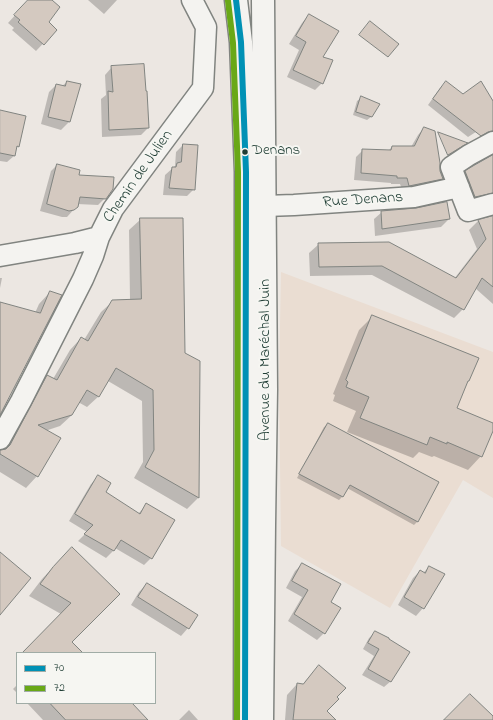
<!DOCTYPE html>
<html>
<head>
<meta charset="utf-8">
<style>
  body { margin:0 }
  #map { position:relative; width:493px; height:720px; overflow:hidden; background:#ece7e2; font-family:"Indie Flower",sans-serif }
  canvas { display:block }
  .legend { position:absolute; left:16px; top:652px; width:140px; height:52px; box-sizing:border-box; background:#f6f6f2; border:1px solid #a0aca6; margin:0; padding:5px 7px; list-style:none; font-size:12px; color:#1f3d34 }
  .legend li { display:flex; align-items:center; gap:8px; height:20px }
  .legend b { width:20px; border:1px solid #a0aca6 }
</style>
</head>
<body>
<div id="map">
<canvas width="493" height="720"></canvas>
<ul class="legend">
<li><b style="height:5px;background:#0091b5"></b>70</li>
<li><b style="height:5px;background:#69a817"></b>72</li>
</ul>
</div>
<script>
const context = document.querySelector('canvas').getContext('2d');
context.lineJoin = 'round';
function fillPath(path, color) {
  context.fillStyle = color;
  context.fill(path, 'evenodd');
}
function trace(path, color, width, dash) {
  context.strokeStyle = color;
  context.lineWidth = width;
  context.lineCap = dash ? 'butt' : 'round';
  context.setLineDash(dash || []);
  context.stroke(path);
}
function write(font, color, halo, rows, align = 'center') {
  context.font = font + ' "Indie Flower",sans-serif';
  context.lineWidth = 4;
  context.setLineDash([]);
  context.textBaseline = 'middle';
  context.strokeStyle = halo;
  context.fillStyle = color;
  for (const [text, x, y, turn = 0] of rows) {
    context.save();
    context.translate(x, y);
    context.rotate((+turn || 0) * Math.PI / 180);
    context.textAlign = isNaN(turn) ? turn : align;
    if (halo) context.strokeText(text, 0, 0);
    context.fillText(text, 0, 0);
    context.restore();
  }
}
fillPath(new Path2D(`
  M281,272L493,352V498L463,480L390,608L281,546L279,380Z`), '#eaddd2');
fillPath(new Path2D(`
  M29,0H51L47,22L56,30L36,51L12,30L14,28L8,23Z
  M88,0H117L104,14Z
  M309,15L322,57V83L315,90L287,77L299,50L289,44L302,23Z
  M112,67L148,128L141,135L102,137L101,99L106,95L105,75Z
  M67,82L80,85L69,122L61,130L41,124L49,92L56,85L62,86Z
  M446,83L463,95L492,100L493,99V121L468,137L428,105L440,88Z
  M361,98L379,104L371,117L367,120L353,115L357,101Z
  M0,111L18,146L15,150L14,156L7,162L0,161Z
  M424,128L439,166L442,179L435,185L403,192L400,184H391V183L354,180L356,157L363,150L388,151L392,147H411L418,135Z
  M183,145L194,189L187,196L163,195L165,175L175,166L176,152Z
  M493,156V201L468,203L459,179L466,172Z
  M57,165L78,176L105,198L98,205L77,204V206L67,217H62L40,211L51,171Z
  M382,212L449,219L441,227L375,236L374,219Z
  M493,217V304L475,288L463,309L454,318L372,275L310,276L309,253L319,244L454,279L477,249L469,230L478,221Z
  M141,219L184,353L199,362L198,498L187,509L134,478L143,462L142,401L108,381L99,396L87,407L78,402L72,415L60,426L45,431L37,476L26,488L0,472V451H2L36,387L47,376L53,379L70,350L81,338L84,340L101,312L113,301L130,300L129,230Z
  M0,278H2L0,288Z
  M50,292L0,413V303L35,313L39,304Z
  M373,316L455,408L493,424V428L481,456L468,470L434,456L432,457L419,452L413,458L347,432L356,411L333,401L335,395L333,394L359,330Z
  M328,424L418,521L414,525L347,488L342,497L339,500L297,478L324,427Z
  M98,477L105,493L138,514L147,504L151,558L144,565L115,548L113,551L106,558L78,541L87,532L69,521L91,484Z
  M60,560L119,594L70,642L81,653H23L61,614L29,596L42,579Z
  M302,564L329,602L324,633L317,640L288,621L302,597L286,588L295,571Z
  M429,567L423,608L416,616L398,605L413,578L420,571L423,573Z
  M147,584L188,628L181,636L131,605L139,592Z
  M376,632L391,681L384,687L362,675L374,656L363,649L369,638Z
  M319,666L325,711L320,720H285L287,695L297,684L302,685Z
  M17,685V693L13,689Z
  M27,703H130L147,720H43Z
  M189,710L198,720H179Z`), '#0003');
const building = new Path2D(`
  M28,0H52L60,7L49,22L57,30L44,45L18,22L20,20L14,15Z
  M309,14L339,31L323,57L333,60L323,84L293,70L306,42L296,36Z
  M370,21L399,44L388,57L359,35Z
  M144,64L146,91H147L149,128L109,130L108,91L113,92L111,66Z
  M67,81L81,84L70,122L48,117L56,84L65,86Z
  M446,81L463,94L481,81L493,101V131L488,132L481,136L433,99Z
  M361,96L380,104L372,117L356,112Z
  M0,110L26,116L19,147L17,146L15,156L0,153Z
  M424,127L435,131L440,163V171L443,179L409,186L407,178H397V176L361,173L362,149L391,150L392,146H414Z
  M438,132L468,143L448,155Z
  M183,144L198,145L195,190L169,188L172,167H176L177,163L181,162Z
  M493,155V193L475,197L465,171Z
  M57,164L80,170L79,175L114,177L113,189L106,199L80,197L78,207L74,210L69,211L47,204Z
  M447,202L450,219L382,229L381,211L416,208Z
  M493,216V287L482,278L464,310L382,266L319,267L318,243L389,242L456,278L486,239L478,220Z
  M140,218H183L185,353L200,361L199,498L145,467L154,450L153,390L116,368L99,397L87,390L72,415L38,425L61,438L38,477L0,454V450L6,449L10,445L47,375L57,380L81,337L88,341L112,300L141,299Z
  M50,291L62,295L0,415V302L40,313Z
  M372,315L479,358L469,381H468L457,408L493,423V431L482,457L447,442V444L430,437L427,445L360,418L369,397L346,387L348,382L346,380Z
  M328,423L439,482L418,522L350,485L343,497L299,474Z
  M98,475L111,483L106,492L140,514L146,503L175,520L152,559L121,540L114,551L84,534L93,525L75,514Z
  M72,547L120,594L72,642L83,653H22L71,603L40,584L53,567Z
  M0,552L31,578L0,615Z
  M302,563L341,584L331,602L341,608L325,634L294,614L308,590L292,581Z
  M429,566L445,574L424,609L404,597L420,570L425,573Z
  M147,583L198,615L189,629L138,597Z
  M375,631L389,638V639L410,652L391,682L368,669L379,649L368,643Z
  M319,665L346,688L337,697L339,699L327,711L336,720H293L297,683L303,684Z
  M470,694L493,716V720H444Z
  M50,703H132L148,720H66Z`);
fillPath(building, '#d4c9c0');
trace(building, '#818480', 1);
const street = new Path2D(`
  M493,142L469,155L451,167L468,211L493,204
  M265,206L294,205L414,197L459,187
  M0,256L75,243L99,237
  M0,439L21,401L83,279L93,256L99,237L113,209L203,88L206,27L192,0`);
const primary = new Path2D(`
  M236,0L241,42L246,172L245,720
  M262,720L264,525L266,389L263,0`);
trace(street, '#818480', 23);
trace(primary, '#818480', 25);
trace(street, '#f4f3f0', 20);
trace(primary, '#f4f3f0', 22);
trace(new Path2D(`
  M236,0L241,42L246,172L245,720`), '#0091b5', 6);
trace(new Path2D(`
  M228,1L233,43L238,172L237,720`), '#69a817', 6);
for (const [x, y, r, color] of [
  [245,152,3.5,"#1f3d34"]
]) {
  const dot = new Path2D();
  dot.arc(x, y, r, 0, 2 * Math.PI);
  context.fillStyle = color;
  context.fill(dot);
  trace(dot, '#f6f6f2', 1.5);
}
write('15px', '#1f3d34', '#f6f6f2', [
  ["Denans",252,152]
], 'left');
write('16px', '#1f3d34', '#f6f6f2', [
  ["Chemin de Julien",139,177,-55],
  ["Rue Denans",363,201,-4],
  ["Avenue du Maréchal Juin",266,360,-90]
]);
</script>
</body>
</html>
